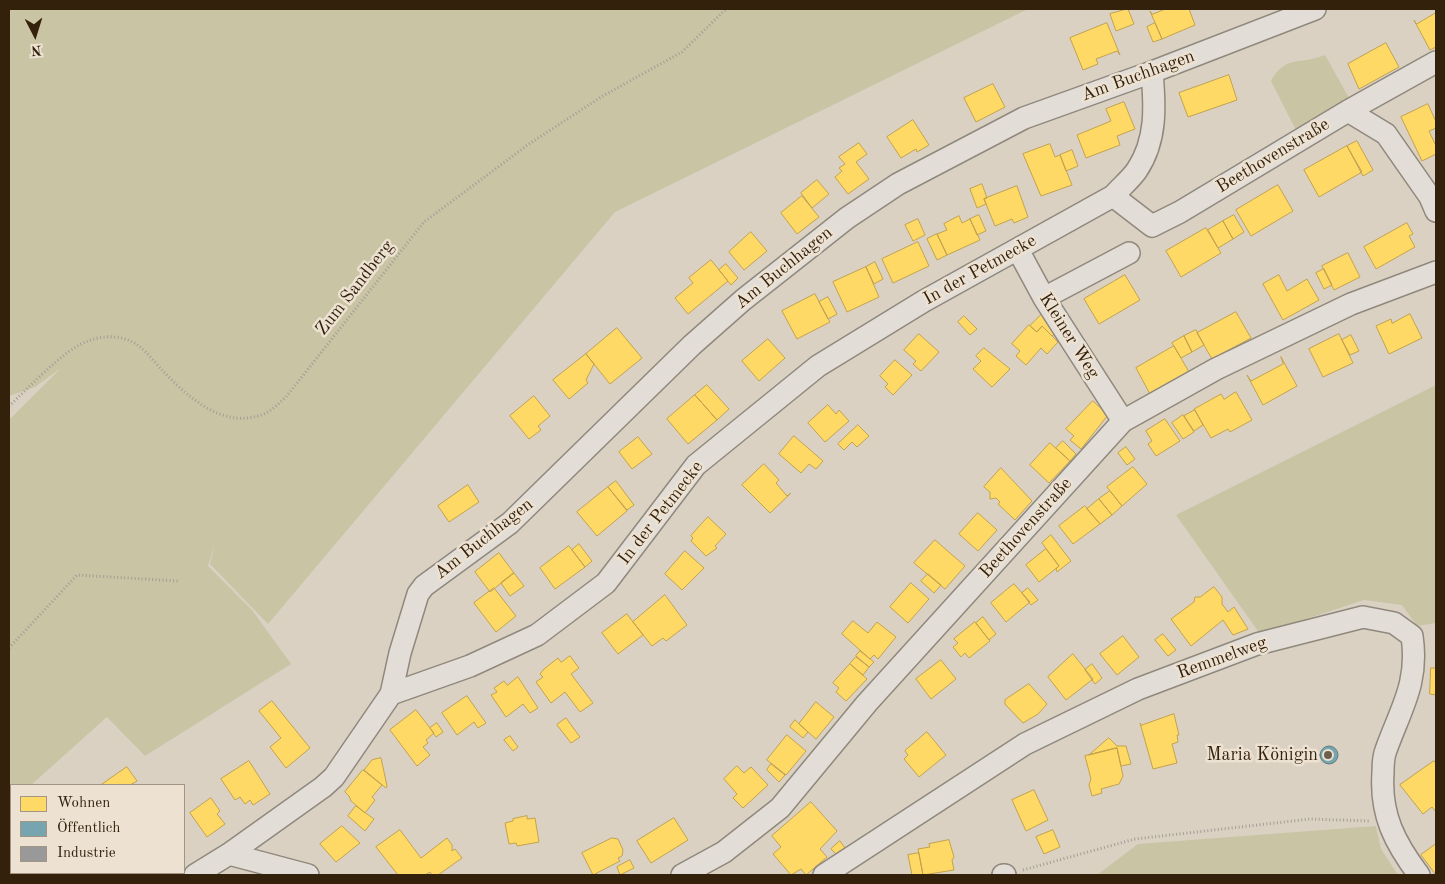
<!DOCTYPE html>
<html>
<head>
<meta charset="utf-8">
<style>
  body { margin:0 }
  #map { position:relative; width:1445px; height:884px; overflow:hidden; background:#dad1c3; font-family:"Old Standard TT",serif }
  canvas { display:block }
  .frame { position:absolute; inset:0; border:10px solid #33210c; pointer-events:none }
  .legend { position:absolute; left:10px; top:784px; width:175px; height:90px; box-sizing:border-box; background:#ede2d2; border:1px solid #a39583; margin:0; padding:6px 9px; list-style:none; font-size:15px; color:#33210c }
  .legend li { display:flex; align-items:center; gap:10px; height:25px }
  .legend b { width:25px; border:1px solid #a39583 }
  .north { position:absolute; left:10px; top:10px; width:50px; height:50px; -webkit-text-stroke:4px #ede2d2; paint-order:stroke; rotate:175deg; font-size:14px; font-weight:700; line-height:20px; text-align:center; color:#33210c }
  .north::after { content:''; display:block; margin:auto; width:18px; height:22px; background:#33210c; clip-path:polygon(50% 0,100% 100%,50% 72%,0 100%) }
</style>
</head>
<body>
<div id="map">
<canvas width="1445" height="884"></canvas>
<div class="frame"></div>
<ul class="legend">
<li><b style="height:14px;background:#ffd966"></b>Wohnen</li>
<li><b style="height:14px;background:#76a5af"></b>Öffentlich</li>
<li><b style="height:14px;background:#999"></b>Industrie</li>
</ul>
<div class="north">N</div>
</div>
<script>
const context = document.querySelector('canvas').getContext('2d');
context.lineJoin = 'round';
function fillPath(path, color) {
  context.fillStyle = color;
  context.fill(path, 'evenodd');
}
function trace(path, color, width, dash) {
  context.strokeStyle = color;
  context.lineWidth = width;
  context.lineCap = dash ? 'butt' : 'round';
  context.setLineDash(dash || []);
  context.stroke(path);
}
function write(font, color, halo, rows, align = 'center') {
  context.font = font + ' "Old Standard TT",serif';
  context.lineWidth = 5;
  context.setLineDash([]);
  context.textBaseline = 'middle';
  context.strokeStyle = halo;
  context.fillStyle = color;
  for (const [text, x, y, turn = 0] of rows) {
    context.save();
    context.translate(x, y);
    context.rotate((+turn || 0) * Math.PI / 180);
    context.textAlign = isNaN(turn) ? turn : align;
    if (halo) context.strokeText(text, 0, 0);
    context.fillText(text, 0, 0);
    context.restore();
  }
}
fillPath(new Path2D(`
  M9,9H1028L615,212L268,624L210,564L215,544L208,566L252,610L291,664L145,756L107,717L31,785H11V803L9,805V420L61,368L35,387L9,396Z
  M1325,55L1353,105L1299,136L1271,81C1285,55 1299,65 1325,55Z
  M1436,385V623L1417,626L1402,605L1364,600L1260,634L1176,515Z
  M1376,826L1381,849L1398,875H1097L1138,844Z`), '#c9c4a4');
const homes = new Path2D(`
  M1128,9L1134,24L1116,31L1110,14Z
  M1166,9H1189L1195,25L1162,39L1150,11L1152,14Z
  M1436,13V47L1430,50L1414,20L1416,24Z
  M1107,23L1120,55L1117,51L1096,59L1098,64L1083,70L1070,38Z
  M1155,23L1162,39L1153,42L1147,27Z
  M1386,43L1399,67L1359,89L1348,64Z
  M1229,75L1237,100L1188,117L1179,93Z
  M993,84L1005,107L976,122L964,98Z
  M1124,102L1135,129L1117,136L1120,145L1086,158L1077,135L1111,121L1106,109Z
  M1428,104L1436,122V128L1429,131L1436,146V154L1422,161L1401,117Z
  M913,120L929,145L917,152L916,149L901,158L887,137Z
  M1357,141L1373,170L1363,176L1347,146Z
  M859,143L867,154L856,162L869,179L848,194L835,177L842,171L839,168L845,164L839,157Z
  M1050,144L1055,157L1060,155L1072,185L1041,196L1023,154Z
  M1347,146L1362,172L1319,197L1304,170Z
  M1072,150L1078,166L1066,171L1060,155Z
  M817,180L829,194L812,208L801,193Z
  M982,184L987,198L984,199L986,204L977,208L970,189Z
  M1278,185L1293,211L1251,236L1236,210Z
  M1017,186L1028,217L1014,223L1012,219L995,226L984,199Z
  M802,196L819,217L797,234L781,213Z
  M979,215L986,231L977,235L970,219Z
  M1234,215L1244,232L1233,239L1223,221Z
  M959,216L962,223L970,219L980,240L947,255L937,234L947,230L944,224Z
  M918,219L925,235L913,241L905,225Z
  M1223,221L1233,239L1218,248L1208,230Z
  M1407,223L1413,234L1409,236L1415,247L1376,269L1364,247Z
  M1206,228L1221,253L1181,277L1166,251Z
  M751,232L767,251L744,270L729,252Z
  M937,234L947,255L937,260L927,239Z
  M918,242L929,266L893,283L882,259Z
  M1348,253L1360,277L1334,290L1322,266Z
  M711,260L728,281L688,314L675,298L693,283L689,278Z
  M875,262L883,279L874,284L866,267Z
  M726,264L738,278L731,285L719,270Z
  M866,267L879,297L847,312L833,282Z
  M1324,269L1332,285L1324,289L1316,273Z
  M1125,275L1140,300L1099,324L1084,299Z
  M1279,275L1287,291L1307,279L1319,300L1283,320L1263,284Z
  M815,294L830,322L797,339L782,311Z
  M828,297L837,314L828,319L819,302Z
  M1236,312L1251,338L1212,359L1197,333Z
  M1042,314L1057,332L1052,336L1042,326L1037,332L1030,326Z
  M1410,314L1422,338L1389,354L1376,326L1391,319L1392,323Z
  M964,316L977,329L970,335L958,322Z
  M1029,325L1037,332L1042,326L1058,342L1047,354L1041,348L1026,365L1016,356L1020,351L1012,344Z
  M617,328L642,358L610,384L586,354Z
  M1196,330L1204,345L1192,352L1184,336Z
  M919,334L939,352L921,371L913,364L916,361L904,350Z
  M1339,334L1353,363L1323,377L1309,349Z
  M1351,335L1359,351L1350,355L1342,340Z
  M1184,336L1192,352L1181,358L1172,343Z
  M768,339L785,358L759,381L742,361Z
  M1174,346L1189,372L1150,394L1136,368Z
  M984,348L1010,369L992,387L973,369L981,361L976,356Z
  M586,354L594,364L586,380L588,383L569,399L553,380Z
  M1281,357L1297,386L1263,405L1247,375L1251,381L1283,364Z
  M895,360L912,375L893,395L885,387L888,384L880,376Z
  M707,385L729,409L717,420L695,395Z
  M1236,392L1252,420L1230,432L1228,429L1211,438L1194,409L1221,394L1224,399Z
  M695,395L717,420L688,444L667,419Z
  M534,396L550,416L538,426L541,430L529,439L510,416Z
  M1093,401L1108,415L1081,449L1070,440L1074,436L1066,429Z
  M828,405L836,414L839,410L849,421L825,442L808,423Z
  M1195,410L1203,425L1194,431L1184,416Z
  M1183,415L1194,432L1183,439L1172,423Z
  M1165,419L1180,441L1156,456L1148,444L1152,441L1146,431Z
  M858,425L869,436L857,447L852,442L844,450L838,444Z
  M794,436L823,461L816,469L809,464L801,473L779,454Z
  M638,437L652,454L632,469L619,452Z
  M1063,441L1076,454L1070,461L1056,448Z
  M1050,443L1070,461L1049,483L1030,465Z
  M1126,447L1135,459L1127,465L1118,453Z
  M764,464L779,480L776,483L787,496L791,493L770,513L742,485Z
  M1133,467L1147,484L1122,506L1107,487Z
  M1001,468L1032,501L1015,520L998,504L1000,502L996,498L990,499V492L984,487Z
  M616,481L634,505L627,510L608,487Z
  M468,485L479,502L449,522L438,506Z
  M608,487L627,511L597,536L577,512Z
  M1110,491L1122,506L1112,515L1099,499Z
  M1099,499L1112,515L1100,524L1087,509Z
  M1085,506L1100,524L1073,544L1059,526Z
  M978,513L997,530L978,551L959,534Z
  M708,517L726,534L715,546L717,548L706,556L691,541L693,538L691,536Z
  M1051,535L1071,561L1057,572L1056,569L1059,566L1042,543Z
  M935,540L965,566L945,589L914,563Z
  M579,544L592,561L585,567L572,550Z
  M569,546L585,567L555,589L540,568Z
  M1046,549L1059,566L1039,582L1026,565Z
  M685,551L704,568L682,590L665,574Z
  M499,553L514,573L490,592L475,572Z
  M514,573L524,586L510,596L501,583Z
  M928,574L941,585L934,593L921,581Z
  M911,583L929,599L908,623L890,607Z
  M1014,584L1030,602L1006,622L991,603Z
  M1214,587L1222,597V604L1228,612L1234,607L1248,629L1233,635L1223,620L1191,646L1171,619L1194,602L1195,597H1200Z
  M494,588L516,616L496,632L474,603Z
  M1028,588L1038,600L1031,605L1022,593Z
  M665,595L687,625L666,641L663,638L652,646L633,622Z
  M627,614L643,635L618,654L602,633Z
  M983,617L996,634L989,640L976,623Z
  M853,621L868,633L877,622L896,637L878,659L874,655L870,659L842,634Z
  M975,622L990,641L969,658L965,653L961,657L953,647L958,643L954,639Z
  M1163,634L1176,650L1168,656L1155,640Z
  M1123,636L1139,657L1117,675L1100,654Z
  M860,651L874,662L869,667L856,656Z
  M1073,654L1093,679L1066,700L1048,677Z
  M570,656L579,668L571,674L593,703L580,712L565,692L551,703L536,682L543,677L540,674L544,669L558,658L561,662Z
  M856,657L869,667L863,675L850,664Z
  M941,660L956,679L931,699L916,679Z
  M850,664L867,679L846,701L836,692L839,688L833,683Z
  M1092,664L1102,678L1095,684L1085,670Z
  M1431,668H1436V695L1430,694Z
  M518,677L538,708L530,713L523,704L506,717L491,695L497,692L494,688L504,681L507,685Z
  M1029,684L1047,704L1038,714L1023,723L1005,704V700Z
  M467,696L486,723L478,728L474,722L457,735L442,713Z
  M272,701L310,748L286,768L270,747L281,738L259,711Z
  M816,702L834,717L816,739L799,724Z
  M416,710L434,733L426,740L428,743L423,747L430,755L417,766L390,730Z
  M1174,714L1179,735H1177L1178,742L1172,744L1177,763L1153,769L1140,723L1141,725Z
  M566,718L580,737L571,743L557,725Z
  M795,720L808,732L803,738L790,727Z
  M437,723L443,732L436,737L430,728Z
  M927,732L946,755L919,777L904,759L908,755L905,751Z
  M787,735L806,751L786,775L767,760Z
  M510,736L518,747L513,751L504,740Z
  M1109,738L1117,746H1126L1131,764L1121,766L1117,748L1089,755Z
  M1117,748L1123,776L1119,784L1101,789L1102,793L1092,796L1089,785L1091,779L1085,756Z
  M381,758L387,786L386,788L364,770L372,760Z
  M249,761L270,794L253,805L250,800L245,804L240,797L235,800L221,779Z
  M1434,761L1436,764V812L1432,807L1423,814L1400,785Z
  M771,764L785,775L779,782L767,770Z
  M737,766L744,773L751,767L768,785L743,808L733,798L737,794L724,779Z
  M127,767L137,781L130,785H101Z
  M363,770L382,785L372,797L375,800L365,813L351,801L349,796L345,792Z
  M1034,790L1048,820L1026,831L1012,800Z
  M211,798L220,811L217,814L225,824L207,837L190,813Z
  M811,802L837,831L820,849L827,857L806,875L801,869L791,875L773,854L781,847L772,836Z
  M356,806L374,819L365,831L348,816Z
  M527,816V819L535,818L539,842L517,846L516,843L509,844L505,823L513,821V819Z
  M674,818L688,840L651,863L637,841Z
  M342,826L360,843L336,862L320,844Z
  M400,830L421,858L447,838L452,845V851L455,849L462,858L438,875H432L430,872L425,875H398L376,847Z
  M1053,830L1060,847L1044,854L1036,837Z
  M612,838L618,839L623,850L622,856L618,858L620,861L593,875L582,853Z
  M949,840L954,857L952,860L954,870L923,875L918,849L930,847L929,844Z
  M840,841L845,848L837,855L831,849Z
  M1436,844V875L1421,855Z
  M919,853L923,875H912L908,855Z
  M630,860L634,868L620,875L617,867Z`);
fillPath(homes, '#ffd966');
trace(homes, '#c2a24b', 1);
const public = new Path2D(`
  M1320 755a9 9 0 1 1 18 0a9 9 0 1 1-18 0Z`);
fillPath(public, '#76a5af');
trace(public, '#627d7e', 1);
const industry = new Path2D(`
  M122,873H145L141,875H124Z`);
fillPath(industry, '#999');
trace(industry, '#7a756f', 1);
const street = new Path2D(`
  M1348,111L1386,134L1430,197L1436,211
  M1113,196L1152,226L1180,212L1348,111L1436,62
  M1018,250L1044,298L1123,421
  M1044,298L1129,253
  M391,694L400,653L418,594L424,586L510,523L692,345L743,300L847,218L898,184L1024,118L1152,72L1315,9
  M229,854L308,875
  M195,875L229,854L323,787L334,777L391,694L470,666L537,635L606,583L696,465L818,366L924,301L1113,196C1121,187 1131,179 1137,170C1157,140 1155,106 1152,72
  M682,875L724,852L780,808L867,703L1123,421L1216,369L1351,304L1436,272
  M824,875L1025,744L1138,689L1257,644L1363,617L1394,623L1412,636C1419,683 1401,708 1386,750C1383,757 1383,766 1383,773C1380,815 1395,843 1419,875
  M1003,875H1005`);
trace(street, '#8f887d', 24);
trace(new Path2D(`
  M9,406C29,388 64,349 88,341C102,335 122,335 136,344C146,350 155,363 163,371C187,396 222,429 261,415C271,412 278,404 286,397L424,222L529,144L601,97L682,52L726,9
  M9,648L77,575L178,581
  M1023,870L1135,839L1310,819L1369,821`), '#a39d95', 3, [1, 2.5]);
trace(street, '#e2ded7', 21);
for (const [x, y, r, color] of [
  [1328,755,5,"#6d5f4c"]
]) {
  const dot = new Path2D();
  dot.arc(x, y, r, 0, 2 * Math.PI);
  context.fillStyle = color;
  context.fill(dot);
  trace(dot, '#ede2d2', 2);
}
write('18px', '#33210c', '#ede2d2', [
  ["Am Buchhagen",1138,76,-20],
  ["Beethovenstraße",1273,156,-31],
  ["Am Buchhagen",784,268,-39],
  ["In der Petmecke",980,270,-29],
  ["Zum Sandberg",355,288,-52],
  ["Kleiner Weg",1069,336,58],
  ["In der Petmecke",661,513,-52],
  ["Beethovenstraße",1026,528,-48],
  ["Am Buchhagen",484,539,-38],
  ["Remmelweg",1222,658,-20]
]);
write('18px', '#33210c', '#ede2d2', [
  ["Maria Königin",1318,755]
], 'right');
</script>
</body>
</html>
